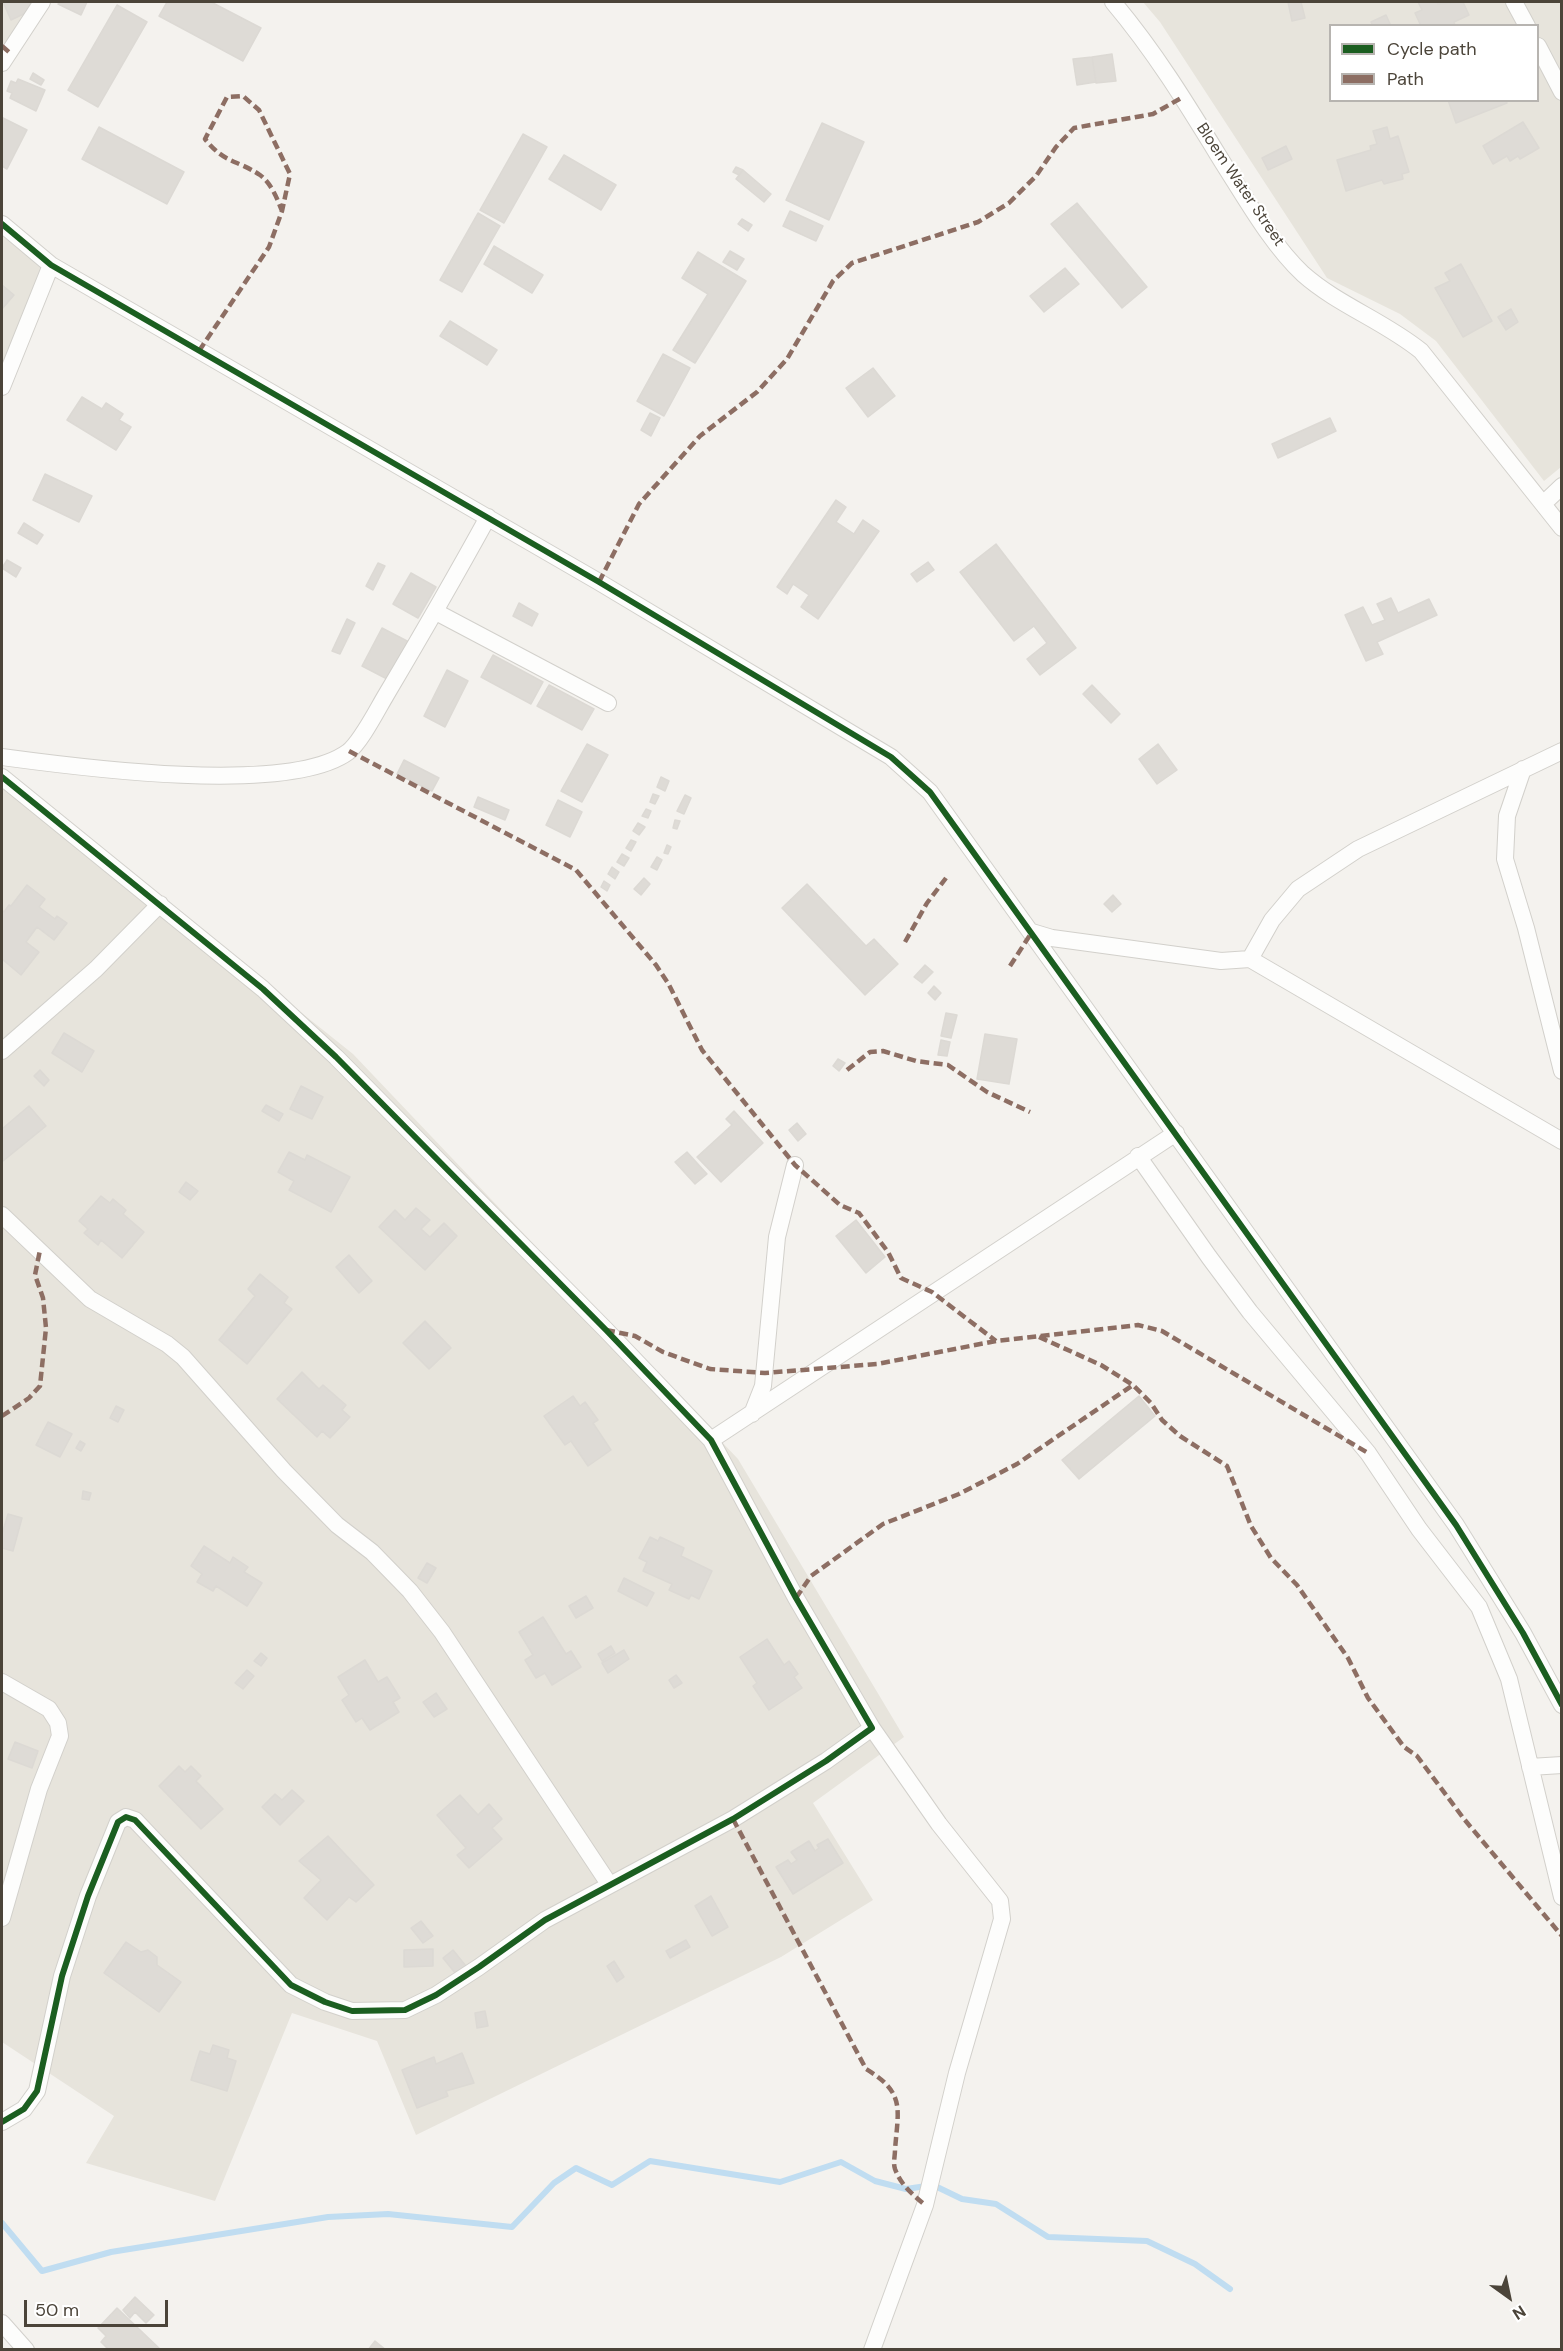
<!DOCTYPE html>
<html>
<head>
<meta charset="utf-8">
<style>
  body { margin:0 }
  #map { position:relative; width:1563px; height:2351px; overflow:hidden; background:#f4f2ee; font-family:"DM Sans",sans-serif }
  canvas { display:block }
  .frame { position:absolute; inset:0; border:3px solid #4b4439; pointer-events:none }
  .legend { position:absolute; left:1329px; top:24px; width:210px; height:78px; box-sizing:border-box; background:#fff; border:2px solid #b7b4b0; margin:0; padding:8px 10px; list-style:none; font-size:18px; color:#4b4439 }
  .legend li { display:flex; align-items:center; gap:12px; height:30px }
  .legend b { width:30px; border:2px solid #b7b4b0 }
  .north { position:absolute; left:1479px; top:2267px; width:60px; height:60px; -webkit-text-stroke:4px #fff; paint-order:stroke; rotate:147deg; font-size:16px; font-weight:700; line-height:24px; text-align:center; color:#4b4439 }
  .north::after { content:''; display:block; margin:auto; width:21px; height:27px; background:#4b4439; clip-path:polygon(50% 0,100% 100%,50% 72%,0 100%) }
  .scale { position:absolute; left:24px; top:2300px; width:144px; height:27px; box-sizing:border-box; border:3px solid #4b4439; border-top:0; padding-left:8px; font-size:18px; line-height:21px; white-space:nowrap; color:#4b4439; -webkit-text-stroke:4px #fff; paint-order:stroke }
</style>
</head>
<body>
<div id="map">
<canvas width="1563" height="2351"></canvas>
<div class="frame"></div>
<ul class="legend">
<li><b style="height:8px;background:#1b5e20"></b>Cycle path</li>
<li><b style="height:8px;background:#8d6e63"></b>Path</li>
</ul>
<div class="north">N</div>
<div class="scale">50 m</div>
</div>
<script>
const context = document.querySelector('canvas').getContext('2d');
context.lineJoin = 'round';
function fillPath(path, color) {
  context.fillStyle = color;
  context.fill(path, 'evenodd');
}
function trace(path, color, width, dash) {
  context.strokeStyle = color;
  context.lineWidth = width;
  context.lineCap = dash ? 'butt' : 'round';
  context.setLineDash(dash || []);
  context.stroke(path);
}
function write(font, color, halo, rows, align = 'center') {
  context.font = font + ' "DM Sans",sans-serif';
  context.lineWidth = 4.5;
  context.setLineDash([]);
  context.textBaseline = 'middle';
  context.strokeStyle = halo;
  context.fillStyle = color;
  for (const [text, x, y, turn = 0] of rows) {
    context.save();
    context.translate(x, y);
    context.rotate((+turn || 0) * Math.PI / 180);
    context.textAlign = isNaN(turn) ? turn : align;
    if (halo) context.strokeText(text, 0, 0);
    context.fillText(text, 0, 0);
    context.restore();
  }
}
fillPath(new Path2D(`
  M2,2H48L2,63Z
  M1143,2H1561V467L1544,481L1436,341L1400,314L1327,278L1160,22ZM1330,26H1538V100H1330Z
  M2,223L51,265L2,372Z
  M2,773L353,1054L738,1459L904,1737L813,1803L873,1900L781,1957L416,2135L377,2041L292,2013L215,2201L86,2163L114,2116L2,2042Z`), '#e7e4dc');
trace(new Path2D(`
  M2,2223L42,2271L111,2252L328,2217L388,2214L512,2227L554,2183L576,2168L612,2185L650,2161L780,2182L841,2162L875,2181L906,2189L933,2185L962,2199L996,2204L1048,2237L1147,2241L1195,2264L1230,2289`), '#c0ddf1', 6);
const building = new Path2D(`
  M3,2H36L38,7L11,20Z
  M60,2H87L81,15L58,4Z
  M167,2H211L261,28L243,61L159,16Z
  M1288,2H1301L1305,18L1292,21Z
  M1418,2H1437L1438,4L1463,2L1469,15L1454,22L1455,26H1421L1415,13L1422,10Z
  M117,5L147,22L98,107L68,90Z
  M1386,15L1391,26H1373L1371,22Z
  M1112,54L1116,81L1096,83L1092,57Z
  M1092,57L1096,82L1077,85L1073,59Z
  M33,73L44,80L41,85L30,79Z
  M18,79L45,90L36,111L10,98L12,93L7,91L11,81L16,83Z
  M1448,100H1506L1507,103L1456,123Z
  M3,118L27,130L7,169L2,166Z
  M1523,122L1539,148L1520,159L1518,156L1510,161L1507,156L1493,164L1483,146Z
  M822,123L864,142L829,220L786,200Z
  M99,127L184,172L167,204L82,159Z
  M1387,127L1390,139L1398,136L1409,172L1402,174L1403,179L1384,184L1382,180L1346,191L1337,160L1371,150L1370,146L1377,144L1373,131Z
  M523,134L547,147L504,223L480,210Z
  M1286,146L1292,159L1268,170L1262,158Z
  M564,155L616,185L601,210L549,179Z
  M736,167L743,170L739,175L733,172Z
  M743,170L771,194L764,202L736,179Z
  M1077,203L1147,287L1122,308L1051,224Z
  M790,211L823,226L816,241L783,226Z
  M478,213L500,226L462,292L440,280Z
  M742,219L752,225L748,231L738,224Z
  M494,246L543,275L532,293L484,264Z
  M730,251L744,259L737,270L723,262Z
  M698,252L746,281L695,363L673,350L708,294L682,278Z
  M1461,264L1492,321L1463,337L1435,288L1450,281L1445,273Z
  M1065,268L1079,284L1044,312L1030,296Z
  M2,285L14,295L2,309Z
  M1511,309L1518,322L1506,330L1498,317Z
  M450,321L497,350L487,365L440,336Z
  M663,354L690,368L664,416L637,401Z
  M873,368L895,396L868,417L846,388Z
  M82,397L102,409L106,403L123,414L119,420L131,427L116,450L67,420Z
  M650,413L660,418L651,436L641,430Z
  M1330,418L1336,431L1278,458L1272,444Z
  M45,474L92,496L79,522L33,500Z
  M836,500L846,507L836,522L854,534L863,520L879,531L818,619L801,607L809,595L793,584L787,594L777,587Z
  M24,523L43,535L37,544L18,533Z
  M996,544L1076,648L1040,675L1027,659L1047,643L1034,626L1014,641L960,572Z
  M7,560L21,568L16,577L2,568Z
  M928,562L934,570L917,582L911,574Z
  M378,563L385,566L373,590L366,586Z
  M411,573L436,587L418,618L393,604Z
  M1391,598L1398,613L1429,599L1437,615L1377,642L1383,654L1366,661L1345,615L1363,607L1372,625L1385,620L1377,604Z
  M519,603L538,614L532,626L513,616Z
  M347,619L355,623L340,654L332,651Z
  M382,628L409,642L389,680L362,666Z
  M493,655L543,682L531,704L481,677Z
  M447,670L468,681L445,727L424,716Z
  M549,685L594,709L582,730L537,706Z
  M1092,685L1120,714L1111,723L1083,694Z
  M587,744L608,755L582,802L561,791Z
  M1158,744L1177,770L1157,784L1139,759Z
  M404,760L439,778L432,791L397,774Z
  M661,777L669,781L665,791L657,787Z
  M653,794L659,796L655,804L650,802Z
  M685,795L691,798L684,814L677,811Z
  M478,797L509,810L505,820L474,807Z
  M558,800L582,812L570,837L546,825Z
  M646,809L651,811L648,818L642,816Z
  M675,820L680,821L677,829L673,828Z
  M638,823L645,827L639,835L633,831Z
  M631,840L636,842L631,851L626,848Z
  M667,845L671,847L668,854L664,853Z
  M622,854L629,858L624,866L617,862Z
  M657,857L662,860L657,870L651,867Z
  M612,867L619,872L615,879L608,874Z
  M644,878L650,884L641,895L634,889Z
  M604,881L610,885L607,891L601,887Z
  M807,884L866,946L874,939L898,964L865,995L782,908Z
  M27,885L45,899L39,907L55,919L57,916L67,923L54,940L37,927L26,942L39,952L21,975L2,959V910L4,912L9,905L11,906Z
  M1113,895L1121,904L1112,912L1104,904Z
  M925,965L933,972L922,983L914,977Z
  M934,986L941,993L935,1000L928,993Z
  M946,1013L957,1015L951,1038L941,1036Z
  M64,1033L94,1051L82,1072L52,1053Z
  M985,1034L1017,1039L1009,1084L977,1079Z
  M941,1040L950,1042L947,1056L938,1055Z
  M838,1059L845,1063L839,1071L833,1066Z
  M40,1070L49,1080L44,1086L34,1076Z
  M301,1086L323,1097L312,1119L290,1109Z
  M266,1105L283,1114L279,1121L262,1111Z
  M29,1106L46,1126L3,1161L2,1129Z
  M734,1111L763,1143L721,1182L697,1157L732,1125L726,1119Z
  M797,1123L806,1134L798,1141L789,1130Z
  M289,1152L305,1160L307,1155L350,1177L331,1212L289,1190L294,1181L278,1172Z
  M687,1152L707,1174L695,1184L675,1162Z
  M186,1182L198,1191L190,1200L179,1192Z
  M101,1196L110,1203L113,1199L126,1210L123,1214L144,1232L122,1258L101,1240L98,1245L84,1233L88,1229L79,1221Z
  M416,1208L430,1220L421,1229L430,1237L444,1223L457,1236L425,1270L379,1227L395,1210L405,1220Z
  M856,1220L885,1257L866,1273L836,1236Z
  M349,1255L372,1281L359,1293L336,1267Z
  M260,1274L288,1297L284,1303L292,1309L247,1364L219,1340L255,1296L248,1289Z
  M425,1321L451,1348L429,1369L403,1343Z
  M302,1372L319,1389L323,1385L346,1405L342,1410L350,1417L330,1438L322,1431L317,1437L277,1399Z
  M573,1396L580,1406L585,1402L598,1420L593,1423L611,1450L588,1466L571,1441L565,1445L544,1416Z
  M1139,1396L1155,1416L1079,1479L1062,1460Z
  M116,1406L124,1410L118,1422L110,1418Z
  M48,1422L72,1434L60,1457L36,1445Z
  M80,1441L85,1444L81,1451L76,1448Z
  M83,1491L91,1493L89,1500L82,1499Z
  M8,1514L22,1518L13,1551L2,1548V1534Z
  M650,1537L658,1541L660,1537L684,1548L681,1556L712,1571L699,1599L691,1595L689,1599L669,1590L672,1584L643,1571L647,1562L639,1558Z
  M204,1546L230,1563L233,1557L248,1567L244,1572L262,1583L247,1606L216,1586L213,1591L197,1582L202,1574L191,1566Z
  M427,1563L436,1568L427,1583L418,1578Z
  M624,1578L654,1593L647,1606L618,1591Z
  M586,1596L593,1608L576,1618L569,1606Z
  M543,1617L566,1654L571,1651L581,1667L552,1685L545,1673L536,1678L525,1660L533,1655L519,1632Z
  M767,1639L784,1665L789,1661L798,1674L794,1677L802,1688L769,1710L753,1686L757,1683L740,1657Z
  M611,1646L615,1653L602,1661L598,1654Z
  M624,1650L629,1659L608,1673L602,1663Z
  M261,1653L267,1658L261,1666L254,1661Z
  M365,1660L378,1682L387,1677L400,1698L393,1702L399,1712L370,1730L362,1718L356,1722L342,1700L349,1695L338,1677Z
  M247,1670L254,1676L243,1689L235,1683Z
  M676,1675L682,1683L674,1688L669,1680Z
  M436,1693L447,1709L434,1717L423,1702Z
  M15,1742L38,1751L32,1768L8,1759Z
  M179,1766L185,1772L191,1766L201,1776L196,1781L223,1809L201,1829L159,1786Z
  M292,1790L304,1801L280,1825L262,1807L275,1794L282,1800Z
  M460,1795L478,1815L489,1804L502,1819L492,1828L502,1839L469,1868L457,1855L466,1848L437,1815Z
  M328,1836L374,1885L356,1902L349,1897L327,1920L304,1898L321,1880L299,1861Z
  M828,1839L843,1863L793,1894L776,1867L788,1860L791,1864L797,1860L791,1852L809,1841L815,1851L819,1848L817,1845Z
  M711,1896L728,1927L712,1936L695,1906Z
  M421,1921L433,1936L423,1943L411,1928Z
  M686,1940L690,1947L670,1958L666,1951Z
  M126,1942L141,1952L148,1950L157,1957V1965L181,1982L159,2012L104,1973Z
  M433,1949V1966L404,1967V1950Z
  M453,1950L470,1971L460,1979L443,1958Z
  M614,1961L624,1977L617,1982L607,1966Z
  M485,2011L488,2026L477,2028L475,2013Z
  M213,2045L229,2050L227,2058L236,2061L227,2091L191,2080L200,2051L210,2054Z
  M462,2053L474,2083L446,2091L448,2096L417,2108L402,2070L434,2057L436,2064Z
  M135,2297L154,2315L146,2323L135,2312L130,2318L123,2310Z
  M117,2308L161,2350H109L101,2342L106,2336L98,2328Z
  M375,2341L386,2350H368Z`);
fillPath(building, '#dedbd6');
trace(building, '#dcd9d4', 1.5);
const street = new Path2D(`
  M1113,2C1156,53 1188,106 1223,163C1246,199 1272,245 1303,274C1338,305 1384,321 1421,351L1562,528
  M1514,2L1527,26
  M1538,46L1562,92
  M2,63L42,2
  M2,224L51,265L599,582L891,757L930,792L1456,1525L1523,1633L1562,1705
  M2,387L51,265
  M1543,504L1562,486
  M436,612L608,703
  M2,757C76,767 288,796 348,752C361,742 377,710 386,695C421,636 455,577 488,517
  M1523,769L1507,816L1505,859L1526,928L1562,1071
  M2,777L263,989L336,1057L606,1330L711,1440L796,1598L872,1728L826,1761L733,1819L545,1920L479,1967L436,1995L405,2010L352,2011L325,2002L291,1985L135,1820L126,1817L118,1822L88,1896L62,1976L37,2091L24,2109L2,2122
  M1032,932L1052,938L1221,961L1250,959L1562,1141
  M1250,959L1272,920L1298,889L1358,849L1562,751
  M2,1051L96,969L160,904
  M1138,1156L1209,1257L1250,1312L1368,1453L1419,1529L1479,1607L1509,1679L1562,1897
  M2,1215L90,1299L167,1344L183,1357L284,1471L337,1525L372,1552L410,1591L442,1632L609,1884
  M752,1414L763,1386L777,1237L795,1165
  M711,1440L1176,1133
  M2,1682L49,1709L58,1723L60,1736L39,1789L2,1918
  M872,1728L939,1824L1000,1901L1002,1919L957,2073L925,2205L872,2350
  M1530,1767L1562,1765
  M2,2323L26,2350`);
trace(street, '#d2d0cb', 18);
trace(street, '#fdfdfc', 16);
trace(new Path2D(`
  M2,46L10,53
  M199,351L269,247L282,211L290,174L259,110L243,96L227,97L205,139C225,164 236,159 260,175C271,183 277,198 282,211
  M599,582L639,504L700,436L757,392L787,359L833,281L852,263L978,222L1009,203L1036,176L1056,147L1074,128L1153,114L1183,97
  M349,751L576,870L656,965L668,983L702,1050L795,1165L840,1205L859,1213L888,1252L901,1278L932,1292L996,1341
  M905,942L927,903L946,878
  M1010,966L1032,932
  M847,1070L870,1052L883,1051L916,1061L948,1065L987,1092L1030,1112
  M606,1330L635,1336L663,1352L710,1369L765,1373L877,1364L996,1341L1138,1325L1162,1331L1368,1453
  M1039,1337L1101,1365L1133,1385L1151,1403L1162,1420L1180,1436L1227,1466L1251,1526L1271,1558L1297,1585L1348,1658L1368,1698L1404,1747L1417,1756L1464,1819L1562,1936
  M2,1416L29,1398L40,1386L46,1328L43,1298L35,1275L40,1250
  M796,1598L811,1576L883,1524L959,1494L1017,1464L1133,1385
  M733,1819L866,2069C906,2093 898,2109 895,2150C895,2156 893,2163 895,2169C901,2185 912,2194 925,2205`), '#8d6e63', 4.5, [9, 4.5]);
trace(new Path2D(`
  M2,224L51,265L599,582L891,757L930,792L1456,1525L1523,1633L1562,1705
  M2,777L263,989L336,1057L606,1330L711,1440L796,1598L872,1728L826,1761L733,1819L545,1920L479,1967L436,1995L405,2010L352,2011L325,2002L291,1985L135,1820L126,1817L118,1822L88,1896L62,1976L37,2091L24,2109L2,2122`), '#1b5e20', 6);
write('16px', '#4b4439', '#fff', [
  ["Bloem Water Street",1240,185,56]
]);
</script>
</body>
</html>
